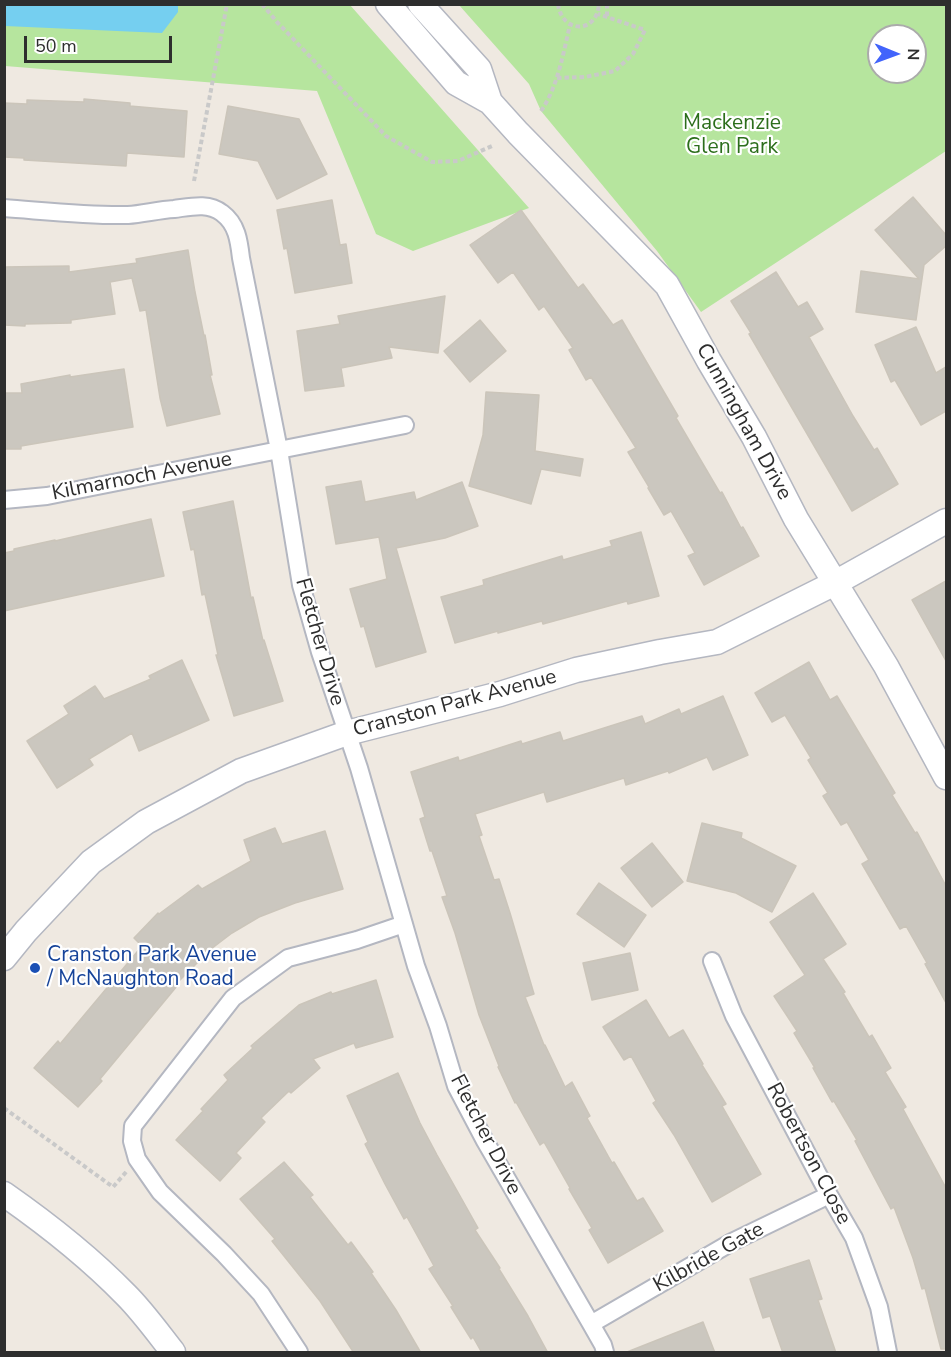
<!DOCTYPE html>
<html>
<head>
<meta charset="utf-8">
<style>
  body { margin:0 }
  #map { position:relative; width:951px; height:1357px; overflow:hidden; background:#efe9e1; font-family:"Nunito Sans",sans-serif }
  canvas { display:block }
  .frame { position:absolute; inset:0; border:6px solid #2e2e2e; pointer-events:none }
  .north { position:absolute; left:867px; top:24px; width:60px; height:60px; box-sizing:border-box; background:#fff; border:2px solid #ababab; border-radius:50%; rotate:91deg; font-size:16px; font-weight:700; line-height:24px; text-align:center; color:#2e2e2e }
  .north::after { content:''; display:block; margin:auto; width:21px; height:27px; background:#4264fb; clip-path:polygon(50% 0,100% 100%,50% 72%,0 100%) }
  .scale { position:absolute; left:24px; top:36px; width:148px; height:27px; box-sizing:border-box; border:3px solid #2e2e2e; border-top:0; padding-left:8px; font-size:18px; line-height:21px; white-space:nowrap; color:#2e2e2e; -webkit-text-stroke:4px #fff; paint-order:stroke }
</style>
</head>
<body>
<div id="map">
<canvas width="951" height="1357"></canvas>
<div class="frame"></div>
<div class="north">N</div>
<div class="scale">50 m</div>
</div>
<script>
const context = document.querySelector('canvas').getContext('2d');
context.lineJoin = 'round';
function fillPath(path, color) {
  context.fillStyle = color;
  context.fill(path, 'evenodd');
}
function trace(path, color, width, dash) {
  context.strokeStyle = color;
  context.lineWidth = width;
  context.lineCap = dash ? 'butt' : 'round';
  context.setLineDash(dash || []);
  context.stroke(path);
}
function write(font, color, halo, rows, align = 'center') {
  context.font = font + ' "Nunito Sans",sans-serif';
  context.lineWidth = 4.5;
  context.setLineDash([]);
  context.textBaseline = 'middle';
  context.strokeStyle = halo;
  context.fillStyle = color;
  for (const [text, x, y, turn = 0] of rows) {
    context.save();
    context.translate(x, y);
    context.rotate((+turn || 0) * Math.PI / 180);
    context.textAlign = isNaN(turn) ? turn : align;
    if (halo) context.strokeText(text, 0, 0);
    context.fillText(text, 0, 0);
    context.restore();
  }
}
fillPath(new Path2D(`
  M4,5H350L529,208L413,251L376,234L317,91L5,66Z
  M459,5H946V151L701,312L657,251L541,111L529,84ZM879,36H915V72H879Z`), '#b6e59e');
fillPath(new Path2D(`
  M5,4H178V12L162,33L5,26Z`), '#75cff0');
const building = new Path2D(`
  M84,99L130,103V106L187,111L184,157L127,153L126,166L24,160V158L4,157V103L27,104V100L84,102Z
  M228,106L299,119L327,174L277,199L258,161L219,154Z
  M913,197L946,235V246L924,265L916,320L856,312L861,271L919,279L875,230Z
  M332,200L340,245L346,244L352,283L295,293L287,248L284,249L277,210Z
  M521,210L578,288L583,284L613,325L622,320L678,416L676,418L720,493L722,492L741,528L743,527L759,556L704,585L688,556L695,553L671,511L664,515L648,488L649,487L628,452L636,448L591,377L586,380L569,350L573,348L544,306L539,310L513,272L498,283L470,245Z
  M188,250L195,292L204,336L205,335L212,375H210L220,414L167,426L160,398L146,310L140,311L132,278L110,282L115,314L71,320V323L25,324V326L4,325V267L69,266V272L137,263L136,259Z
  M776,272L798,307L807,302L823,329L809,337L853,416L874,450L877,448L898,484L852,511L749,334L751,333L731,301Z
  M445,296L438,353L389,347L392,358L341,368L344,386L305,391L297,331L340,324L338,316Z
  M480,320L506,351L470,382L444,351Z
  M916,327L936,373L946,367V411L921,425L895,380L891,382L875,345Z
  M124,369L133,427L21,446V449H4V393H22L21,384L70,375V377Z
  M486,392L539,395L535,451L583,459L580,476L541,469L531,504L469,486L483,435Z
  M361,481L365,502L414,492L416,500L462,482L478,526L445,538L396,548L426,652L376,667L364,626L361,627L350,589L387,579L379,537L336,544L326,487Z
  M233,501L251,598L253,597L263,641L264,640L283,701L234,716L216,655H218L205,594L202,595L194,549L191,550L183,512Z
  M151,519L164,576L4,611V553L14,551V549L55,540V541Z
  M641,532L659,596L628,604L627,601L543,624L542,621L498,633V631L455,643L441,597L484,585L483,580L562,556L563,560L612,546L610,541Z
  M946,581V661L912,600Z
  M182,660L209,720L139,751L132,733L89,759L93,765L57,788L27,741L69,714L64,706L95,686L104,699L151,679L149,676Z
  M809,662L830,700L837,696L895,793L892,795L915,833L917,832L946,886V1003L925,964L927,963L906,926L900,929L862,864L869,860L847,822L841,825L823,796L828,793L808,760L811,758L785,715L772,722L755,693Z
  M723,696L748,755L713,770L707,757L669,773L668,771L626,785L624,778L547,802L544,792L475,814L482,835L479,836L494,880L499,879L510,913L534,994L525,997L544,1045H545L565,1087L572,1082L590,1116L587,1118L612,1163L614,1162L637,1201L643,1198L663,1231L608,1263L589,1230L592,1228L569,1189L570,1188L544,1142L540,1145L516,1102L515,1103L498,1067L499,1066L479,1015L455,933L442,897L447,896L432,851H430L420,819L425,817L411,772L458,757L459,761L521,741L522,744L560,732L563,741L642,716L645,724L679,709L681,714Z
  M702,823L742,833L741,838L796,866L772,912L736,893L687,881Z
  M275,828L282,844L325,831L343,889L295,903L259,917L232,933L211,949L175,985L177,986L100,1079L102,1081L78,1107L34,1068L58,1041L60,1044L142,946L134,938L158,913L159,914L198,885L202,889L251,861L244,840Z
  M652,843L683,882L652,907L621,868Z
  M599,883L646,915L624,947L577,914Z
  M813,893L846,944L823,959L845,992L843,993L869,1037L872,1035L891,1068L885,1072L906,1107L903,1109L946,1188V1349H941L925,1288L922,1289L913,1258L894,1207L891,1209L855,1141L857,1140L834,1101L832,1102L813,1068H815L794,1033L797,1031L774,996L805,975L770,922Z
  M630,953L638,990L592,1000L583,963Z
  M376,980L393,1037L356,1048L354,1043L313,1059L320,1068L291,1093L289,1091L261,1118L265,1122L236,1153L241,1158L220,1181L176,1140L203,1111L201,1109L228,1080L224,1075L253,1048L251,1046L299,1005L331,992L332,994Z
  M646,1000L669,1038L683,1030L703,1064L702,1065L726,1104L722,1106L761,1174L712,1202L674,1135L653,1103L656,1101L631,1056L624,1060L603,1027Z
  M398,1073L420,1123L437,1155L478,1228L475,1230L500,1268L499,1269L528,1316L548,1353H482L473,1337L471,1339L451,1307L453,1306L429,1269L434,1266L407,1217L404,1219L385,1184L365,1144L368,1142L347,1096Z
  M284,1162L313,1195L310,1197L348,1245L351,1242L373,1272L371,1273L396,1310L421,1353H354L320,1301L272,1241L275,1239L240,1199Z
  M809,1260L822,1299L818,1300L836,1353H783L770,1316L763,1318L750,1279Z
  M703,1322L715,1353H628L627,1352Z`);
fillPath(building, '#cbc7bf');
trace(building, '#cbc5ba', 1.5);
const street = new Path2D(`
  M4,208C45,211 88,216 128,215C143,214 158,210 174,209C190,207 208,202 222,213C237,224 239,241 241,258L279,450L301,585L320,652L359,768L416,966L438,1026L456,1086L485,1141L591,1324L603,1345L605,1352
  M4,500L47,496L405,425
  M712,961L734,1016L829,1195L854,1238L879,1307L888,1352
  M591,1324L732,1242L829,1195
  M299,1352L261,1294L224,1254L160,1192L137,1159L132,1141L133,1126L233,998L288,958L357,940L404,924`);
const secondary = new Path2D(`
  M388,4L456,83L490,102L518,133L667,285L709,361L754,437L796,519L886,666L946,777
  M420,4L479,69L490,102
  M4,958L26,931L91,862L146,822L241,771L347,733L500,694L576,670L660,652L717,642L835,583L946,521
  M4,1194C47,1224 89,1257 126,1295C143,1312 158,1333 173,1352`);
trace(street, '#b4b7c1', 20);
trace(secondary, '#b4b7c1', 27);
trace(new Path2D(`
  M262,4L277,22L386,136L432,162L458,161L492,146
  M558,4C562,34 597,34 599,4
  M607,4V17
  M557,78L585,77L615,71L633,54L645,30L598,14
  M541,111C558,86 563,54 570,25
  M194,181L227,4
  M4,1108L113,1187L127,1171`), '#c9c9c9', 4, [4.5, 3]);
trace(street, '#fff', 16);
trace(secondary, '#fff', 24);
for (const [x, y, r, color] of [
  [35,968,6,"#1a4fb4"]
]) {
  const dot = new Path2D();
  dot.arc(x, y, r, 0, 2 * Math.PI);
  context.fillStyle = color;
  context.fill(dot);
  trace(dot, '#fff', 2);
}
write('21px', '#2c6e1b', '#fff', [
  ["Mackenzie",732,124],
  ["Glen Park",732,148]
]);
write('21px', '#2e2e2e', '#fff', [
  ["Cunningham Drive",743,422,61],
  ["Kilmarnoch Avenue",142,477,-11],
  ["Fletcher Drive",319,642,74],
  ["Cranston Park Avenue",455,704,-15],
  ["Fletcher Drive",485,1135,63],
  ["Robertson Close",808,1154,62],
  ["Kilbride Gate",709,1258,-29]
]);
write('21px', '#164399', '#fff', [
  ["Cranston Park Avenue",47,956],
  ["/ McNaughton Road",47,980]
], 'left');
</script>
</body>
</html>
